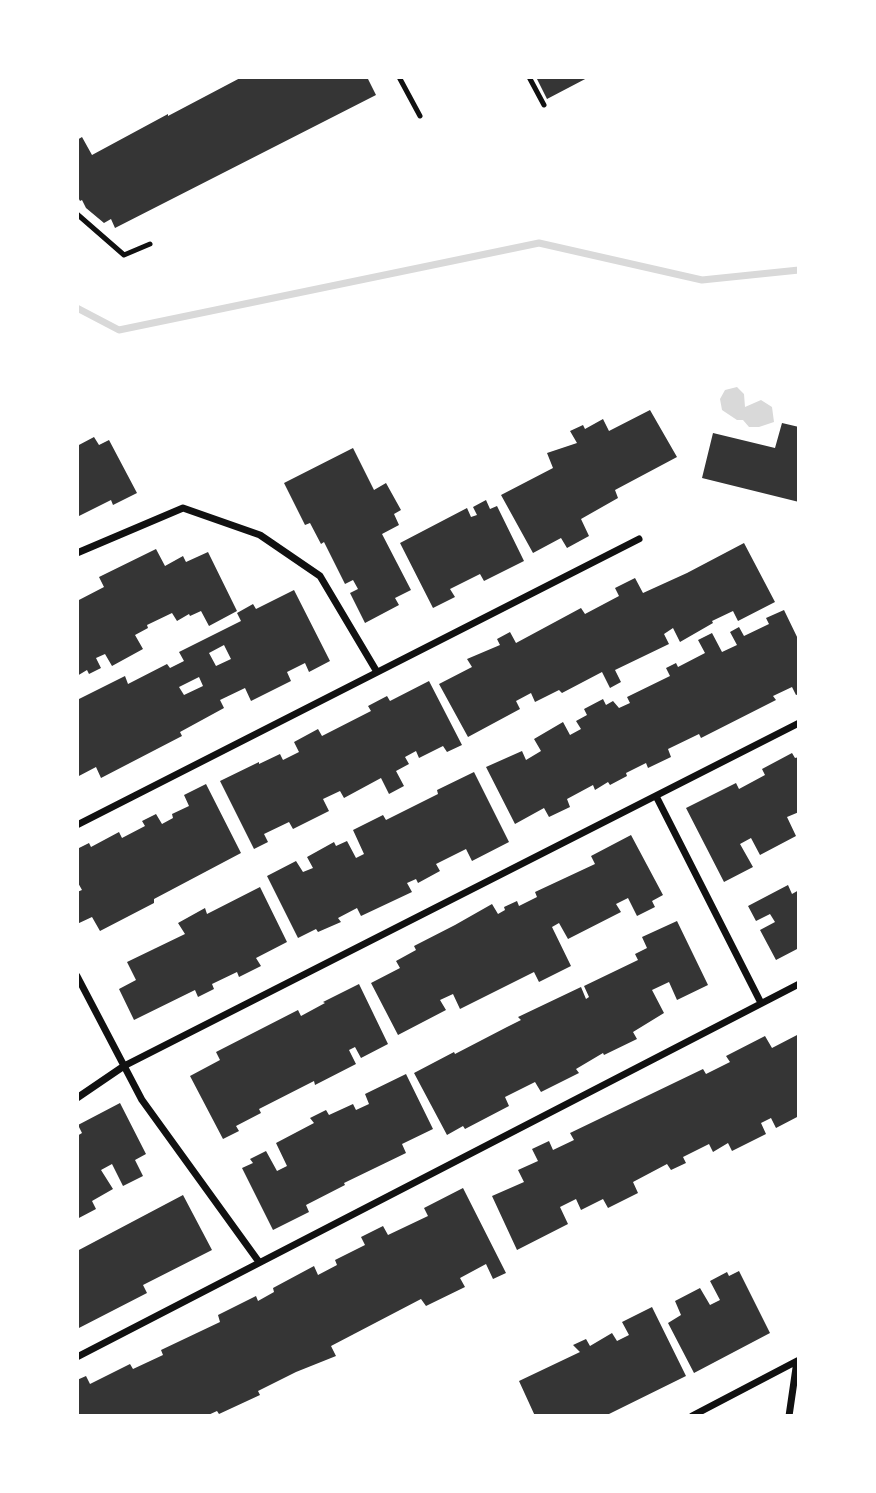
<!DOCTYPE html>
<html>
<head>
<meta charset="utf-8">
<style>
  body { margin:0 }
  #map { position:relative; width:876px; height:1493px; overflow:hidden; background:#fff; font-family:Helvetica,sans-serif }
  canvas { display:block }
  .frame { position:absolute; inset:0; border:79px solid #fff; pointer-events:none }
</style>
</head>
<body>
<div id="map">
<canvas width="876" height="1493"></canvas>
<div class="frame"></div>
</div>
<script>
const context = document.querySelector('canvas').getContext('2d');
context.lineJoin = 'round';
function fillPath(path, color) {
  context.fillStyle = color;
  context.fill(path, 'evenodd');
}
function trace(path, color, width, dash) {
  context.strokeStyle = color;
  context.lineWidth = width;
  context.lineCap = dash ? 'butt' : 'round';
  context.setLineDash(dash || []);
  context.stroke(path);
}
fillPath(new Path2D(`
  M737,387L744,394L745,407L761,400L772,407L774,422L759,427H749L743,420H737L722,410L720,399L725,390Z`), '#d9d9d9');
trace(new Path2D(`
  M77,308L119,330L539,243L702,280L799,270`), '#d9d9d9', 7);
fillPath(new Path2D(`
  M242,77H367L376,95L115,228L111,219L104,223L86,208L82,200L80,201L77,195V140L82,137L92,155L168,114V116Z
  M536,77H589L547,99Z
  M650,410L677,457L615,490L618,498L581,519L589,536L567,548L561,538L533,553L501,495L553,468L547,453L577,443L570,431L583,425L585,429L603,419L609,431Z
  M782,423L799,427V502L702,478L713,433L775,448Z
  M94,437L99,445L109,440L137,493L113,505L111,500L77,517V446Z
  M353,448L374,490L386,483L401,510L394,514L399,525L382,534L411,590L395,598L399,605L365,623L350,593L358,589L353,580L345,584L324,542L321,544L310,523L305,525L284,483Z
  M486,500L490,509L497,506L524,561L484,581L480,574L450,589L455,597L433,608L400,543L467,508L471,517L477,515L473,507Z
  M744,543L775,602L738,621L733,611L712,621L713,623L680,642L673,628L664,634L669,644L615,670L621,682L610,688L602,672L562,693L559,690L535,702L531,693L516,701L520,709L468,737L439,684L472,667L467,659L500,645L497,639L510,632L516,643L581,608L585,614L619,596L615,588L635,578L643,593L687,573Z
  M156,549L165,566L183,556L186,562L208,552L237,611L209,626L201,611L190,616L189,614L177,621L172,613L147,625L148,628L135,635L143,649L112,666L105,654L96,658L101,668L89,674L87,670L77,676V601L104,587L99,577Z
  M294,590L330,661L309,672L305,663L287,672L291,681L251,701L245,688L220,700L224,708L180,732L182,736L101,778L96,767L77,777V700L125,676L128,684L167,664L170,668L184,661L179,652L241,621L237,613L253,604L256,609ZM224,645L231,659L216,666L209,653ZM199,677L203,686L184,695L179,687Z
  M784,610L799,641V694L796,695L792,687L773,696L776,700L701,738L699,734L668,749L671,757L648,768L646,763L626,773L627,776L610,785L608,782L595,790L593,785L567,799L570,807L549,817L544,808L515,824L486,767L522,751L526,760L541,751L534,739L563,722L570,735L581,729L576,721L587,715L584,709L603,699L606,705L613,701L619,708L630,703L627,697L670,676L666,668L676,663L678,667L705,653L698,640L712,633L722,652L737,645L730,632L739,627L744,636L769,624L766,618Z
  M429,681L462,745L447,752L443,746L419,758L416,751L405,757L409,764L396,771L404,786L389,794L381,778L344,798L340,791L323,799L329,811L293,829L289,822L264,834L268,842L254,849L220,781L259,762V764L280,754L283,760L299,752L294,742L318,729L322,736L371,711L368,706L387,696L390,701Z
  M792,753L795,758L799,757V812L787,817L796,836L760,855L751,838L740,844L753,867L724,882L686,808L736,783L739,789L765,775L762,769Z
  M474,772L509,842L472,861L466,849L436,864L440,871L418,883L416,879L407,883L412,892L361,916L357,908L338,918L341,922L318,932L316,929L298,938L267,876L296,861L303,872L313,868L307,857L334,842L336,846L347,841L356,858L364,854L353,830L383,815L386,820L438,794L437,790Z
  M206,784L241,853L154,899V903L100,931L92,917L77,924V892L82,890L77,881V849L89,843L91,847L119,832L122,838L145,826L142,821L156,814L162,824L173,818L172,814L189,806L184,795Z
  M631,835L663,895L652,901L655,907L637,916L628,898L616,904L621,912L568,939L559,923L552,927L571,966L539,982L534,972L460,1009L453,994L440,1000L446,1010L398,1035L371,983L400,968L396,961L416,950L414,946L455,925L492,904L498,914L505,910L504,907L517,901L519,906L537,897L535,892L595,864L591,856Z
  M788,885L792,894L799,890V948L776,960L760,930L775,922L770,914L756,921L748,906Z
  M260,887L287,942L256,958L261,966L239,977L237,972L212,984L214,989L198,997L195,990L134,1020L119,989L136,980L127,962L185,934L178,923L205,908L207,914Z
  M677,921L708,985L677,1000L669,982L652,990L664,1013L633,1032L637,1039L604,1055L603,1053L576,1069L579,1073L541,1092L535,1082L505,1097L509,1106L465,1129L463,1126L447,1135L414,1073L454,1052L455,1054L507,1027L521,1020L518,1017L581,987L586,999L589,997L584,986L638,960L635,954L647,948L642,937Z
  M359,984L388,1044L361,1058L355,1047L349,1050L356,1064L315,1085L314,1081L259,1109L261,1113L236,1126L239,1131L223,1139L190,1076L220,1060L216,1052L298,1010L301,1016L325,1003L323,1002Z
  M799,1034V1116L776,1128L771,1118L761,1123L766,1134L732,1151L728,1143L713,1152L709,1144L683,1157L686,1163L671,1170L667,1164L633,1182L638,1193L608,1208L603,1199L581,1210L576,1199L560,1207L568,1224L517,1250L492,1196L524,1182L518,1170L538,1161L532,1149L549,1141L553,1150L574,1140L570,1133L703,1069L706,1074L730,1062L726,1056L765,1036L772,1048Z
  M406,1074L433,1129L402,1144L406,1153L344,1183L345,1185L306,1205L309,1212L273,1230L242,1168L253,1163L250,1159L266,1151L277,1171L287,1166L276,1143L314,1123L310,1118L326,1110L329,1115L353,1104L356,1110L369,1104L365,1094Z
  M120,1103L146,1154L135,1160L143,1176L123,1186L112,1164L101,1170L113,1189L92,1201L96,1209L77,1219V1136L82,1133L78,1125Z
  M463,1188L506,1273L493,1279L486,1264L460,1278L465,1287L426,1306L421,1299L331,1346L336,1356L296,1372L258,1391L260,1395L219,1414L217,1411L206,1416H77V1380L86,1376L90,1384L130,1364L133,1369L163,1355L161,1350L220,1322L218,1315L256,1296L258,1301L274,1292L273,1288L314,1266L318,1275L337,1265L335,1260L365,1245L361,1237L383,1226L388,1235L428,1216L424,1208Z
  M183,1195L212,1250L143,1285L147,1293L77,1329V1251Z
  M739,1271L770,1333L694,1373L668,1323L681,1315L675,1301L700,1288L710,1305L720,1300L710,1281L727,1272L729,1276Z
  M652,1307L686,1376L609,1414L610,1416H535L519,1381L580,1352L573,1345L586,1339L590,1346L612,1333L617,1341L629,1335L622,1322Z`), '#353535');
trace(new Path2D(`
  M399,77L420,116
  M529,77L544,105
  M77,214L124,255L150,244`), '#111', 5);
trace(new Path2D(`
  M77,553L183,508L260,535L320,576L377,672
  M656,796L761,1003
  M77,825L639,539
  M77,976L142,1100L259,1262
  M77,1098L124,1066L799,723
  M77,1357L799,984
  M692,1416L797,1361L789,1416`), '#111', 7);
</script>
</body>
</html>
